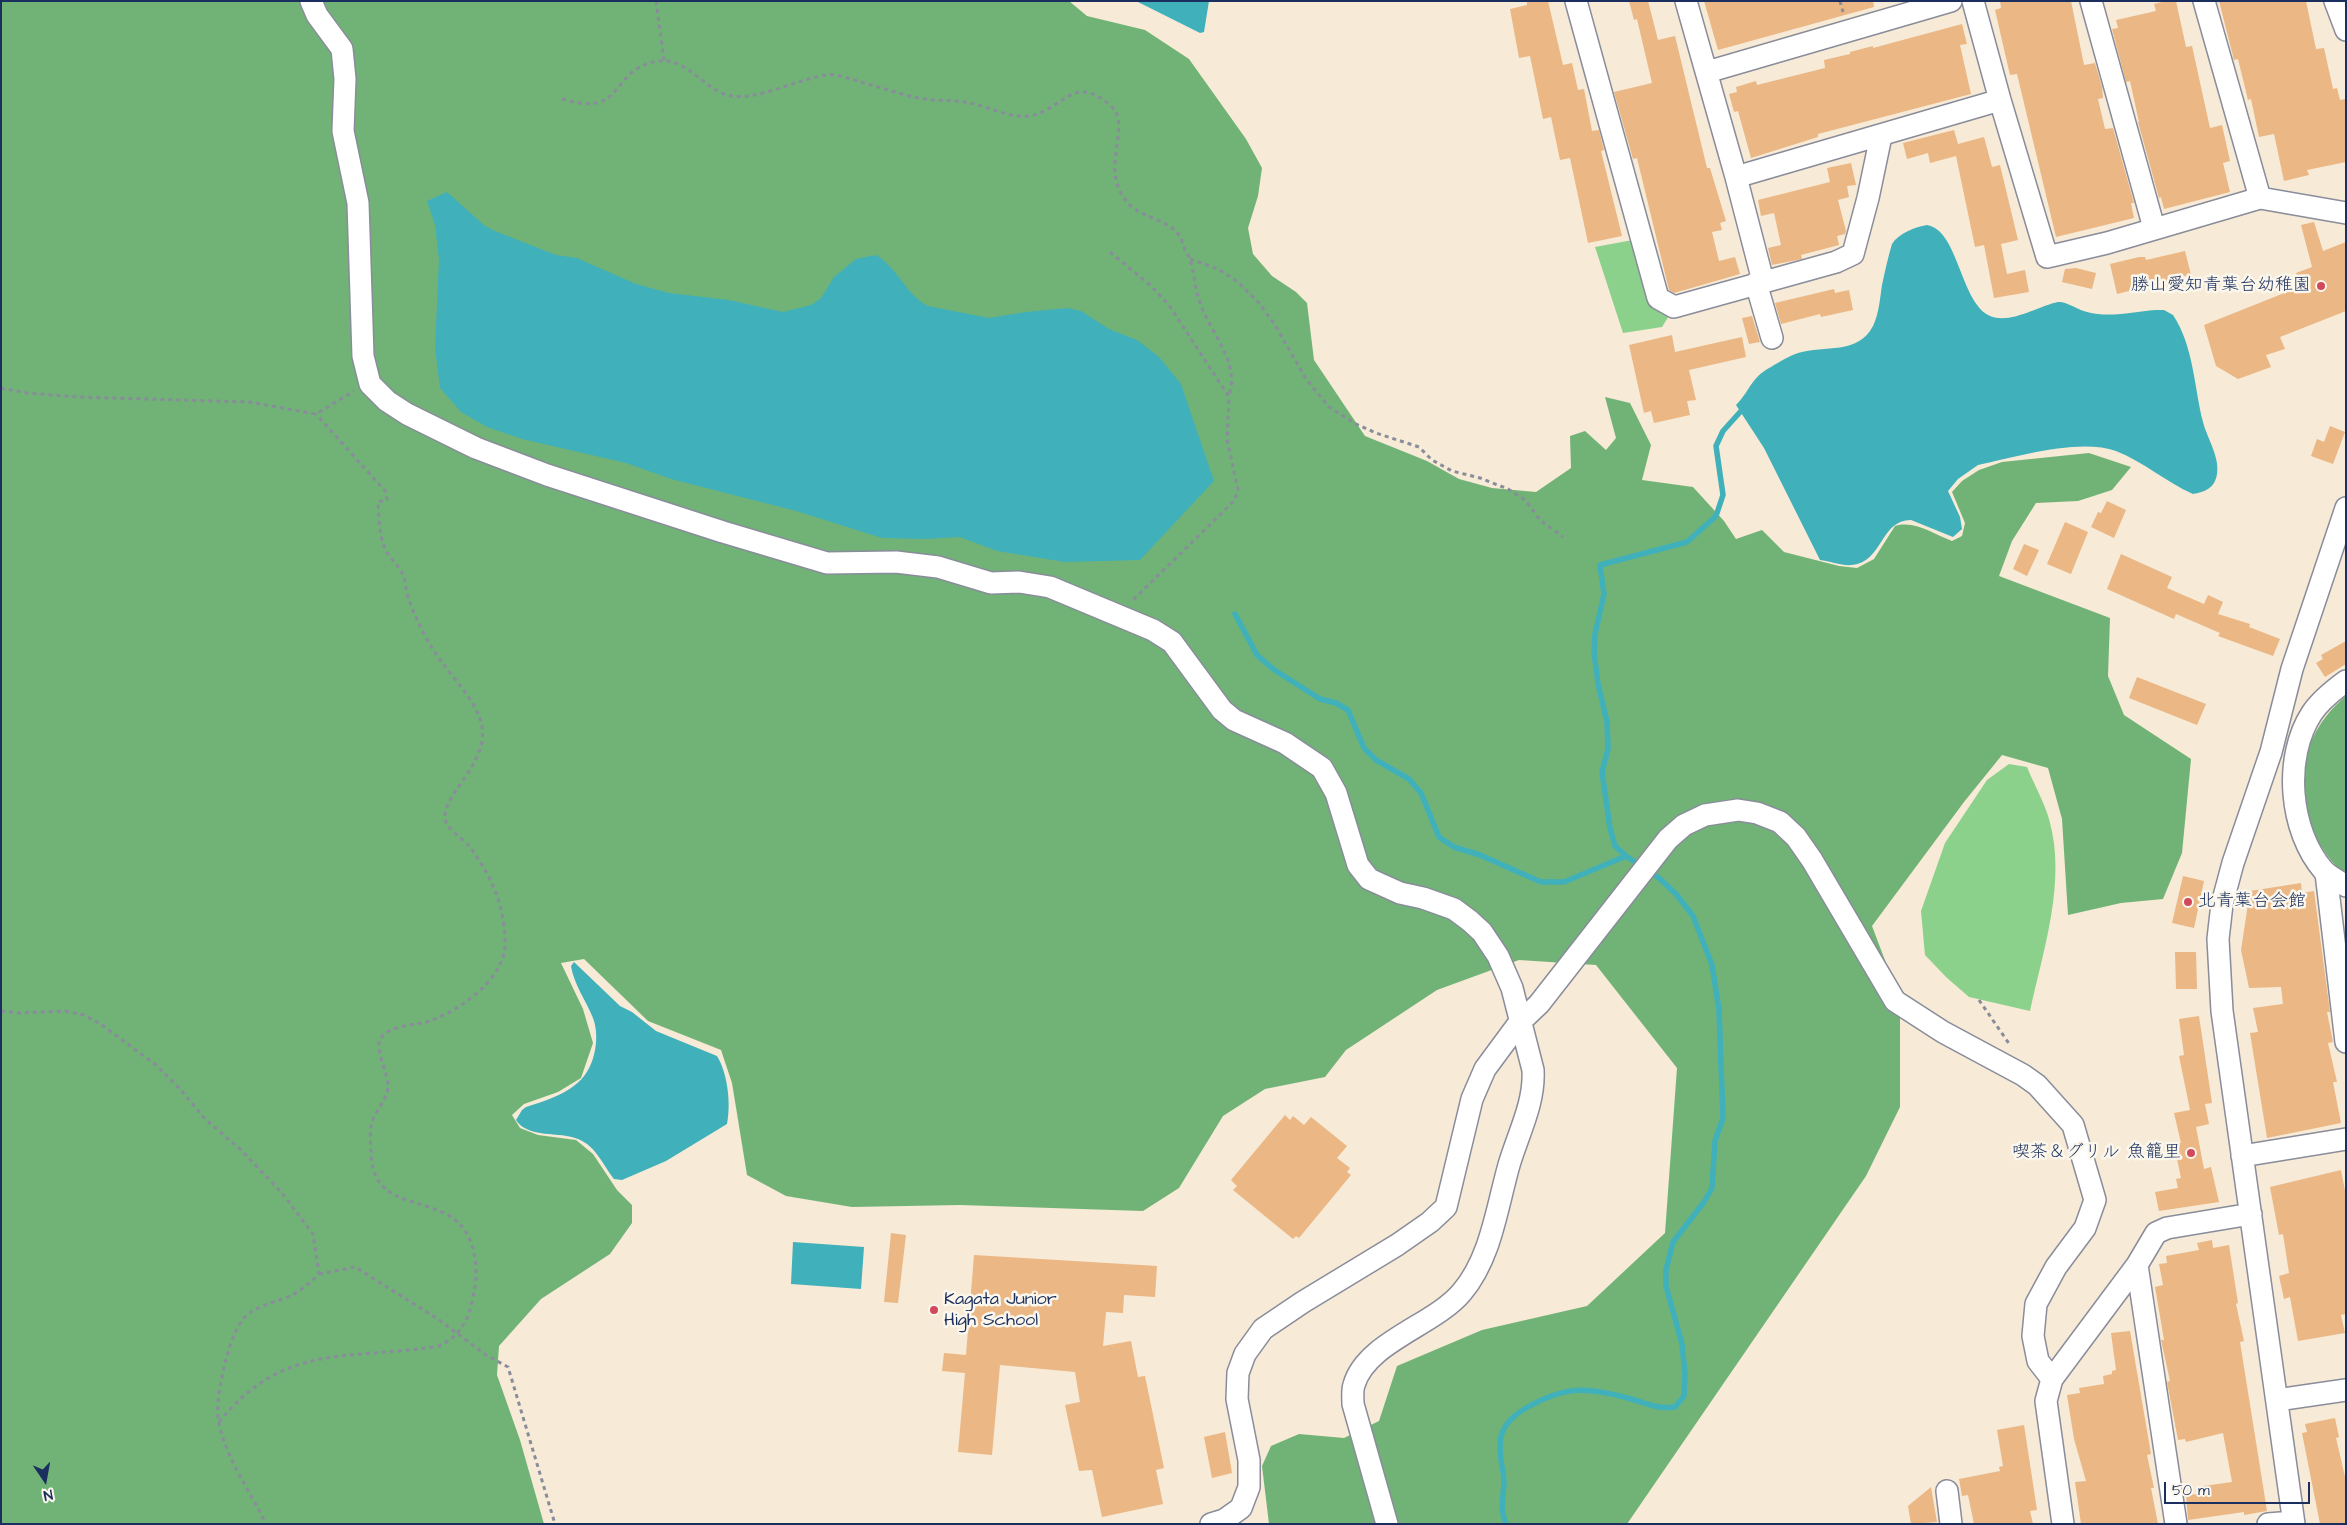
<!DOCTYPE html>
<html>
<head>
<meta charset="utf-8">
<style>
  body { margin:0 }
  #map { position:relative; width:2347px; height:1525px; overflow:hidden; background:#f7ead6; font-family:"Architects Daughter",sans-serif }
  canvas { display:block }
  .frame { position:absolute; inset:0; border:2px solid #1b2f5e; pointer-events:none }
  .north { position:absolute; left:20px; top:1455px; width:50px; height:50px; -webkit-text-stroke:4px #fbf7ec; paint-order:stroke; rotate:168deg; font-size:14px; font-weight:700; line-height:20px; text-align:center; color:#1b2f5e }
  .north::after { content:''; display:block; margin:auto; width:18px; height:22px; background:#1b2f5e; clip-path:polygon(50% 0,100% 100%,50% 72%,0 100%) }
  .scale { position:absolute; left:2164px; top:1482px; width:146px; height:22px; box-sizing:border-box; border:2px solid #1b2f5e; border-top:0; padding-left:6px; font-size:15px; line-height:18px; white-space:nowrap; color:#1b2f5e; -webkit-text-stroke:4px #fbf7ec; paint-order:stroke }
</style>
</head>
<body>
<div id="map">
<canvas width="2347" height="1525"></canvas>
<div class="frame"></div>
<div class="north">N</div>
<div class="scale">50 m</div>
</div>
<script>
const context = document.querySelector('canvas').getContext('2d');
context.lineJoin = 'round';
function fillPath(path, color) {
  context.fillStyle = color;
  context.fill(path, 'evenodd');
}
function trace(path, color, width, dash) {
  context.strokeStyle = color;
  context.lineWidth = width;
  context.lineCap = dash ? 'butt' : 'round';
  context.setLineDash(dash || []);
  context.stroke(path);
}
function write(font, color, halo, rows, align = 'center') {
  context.font = font + ' "Architects Daughter","Klee One",sans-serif';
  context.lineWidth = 5;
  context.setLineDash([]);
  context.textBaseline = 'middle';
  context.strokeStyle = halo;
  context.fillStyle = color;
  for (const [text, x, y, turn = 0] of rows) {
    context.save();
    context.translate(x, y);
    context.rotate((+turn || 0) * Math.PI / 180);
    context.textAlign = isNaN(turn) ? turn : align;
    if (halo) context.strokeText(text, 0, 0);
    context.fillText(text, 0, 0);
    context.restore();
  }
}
fillPath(new Path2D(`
  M1638,239L1672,311L1662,327L1623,333L1595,247Z
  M2009,764L2027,767C2034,784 2044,802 2049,819C2067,881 2043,951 2030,1011L1969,997L1946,977L1925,955L1921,911L1945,843L1987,780Z`), '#8cd18b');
fillPath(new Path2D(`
  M1,1H1069L1087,16L1145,30L1189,59L1246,139L1262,168L1258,196L1248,228L1253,254L1272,276L1296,292L1307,303L1314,360L1365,436L1427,461L1459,479L1492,488L1536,492L1571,468L1570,436L1585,431L1606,450L1616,438L1605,397L1630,403L1651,445L1642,480L1693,487L1724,521L1736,539L1762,530L1784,552L1839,566L1857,568L1874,559L1895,526C1915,520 1933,534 1952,541L1962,536L1965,523L1952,492L1962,481L1979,470L2002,462L2089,453L2131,467L2112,490L2078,501L2036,503L2012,541L1999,576L2110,618L2108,676L2124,715L2191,759L2182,853L2163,899L2121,903L2068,915L2062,819L2048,768L2002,755L1964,802L1872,926L1900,1000V1107L1866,1176L1627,1524H1269L1262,1466L1271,1446L1299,1434L1344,1438L1379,1421L1397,1366L1482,1330L1587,1306L1665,1233L1677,1068L1596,965L1519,960L1437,990L1346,1050L1325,1077L1265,1089L1223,1116L1179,1188L1143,1211L960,1205L852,1207L786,1196L747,1175L732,1083L721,1050L648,1021L584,959L561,963L583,1009L593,1043L581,1078L558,1092L524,1104L512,1115L520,1128L538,1135L576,1140L593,1154L617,1190L632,1205V1223L610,1254L541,1299L499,1346L497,1375L520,1440L544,1524H1Z
  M2346,696V876C2291,825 2286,745 2346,696Z`), '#71b377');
fillPath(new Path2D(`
  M1136,1H1209L1204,32L1200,33Z
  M447,192L485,226L495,231L556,255L577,258L636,284L669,293L729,300L783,312L811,305L821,298L834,277L856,259L876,255C898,268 906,295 928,306L989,318L1026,312L1068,308L1081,311L1109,329L1137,340L1159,357L1181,384L1214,481L1140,560L1065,562L997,551L960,537L925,539L882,538L796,511L671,479L626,463L522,439L487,427L461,412L440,388L435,348L439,260L435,225L427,201Z
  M1927,225C1958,230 1960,299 1988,315C2008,326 2038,306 2058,302C2066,301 2078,310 2087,312C2109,318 2133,312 2155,310H2164L2173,315C2194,347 2194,387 2203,422C2207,438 2220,457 2217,474C2215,488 2205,492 2193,494C2166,482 2144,462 2116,451C2079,438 2016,457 1978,465L1958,479L1948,491L1960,517L1962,529L1953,537L1911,520C1880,520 1883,562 1852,565C1842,566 1830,561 1820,560L1764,448L1736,405C1751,390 1750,378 1771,367C1779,362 1789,356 1798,353C1825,345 1858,355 1873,326C1879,314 1880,298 1882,285C1885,271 1888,257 1892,244C1899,233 1915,227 1927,225Z
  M574,962L620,1006L632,1012L656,1031L717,1056C728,1074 731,1104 727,1124L666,1161L622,1180L614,1179C603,1165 596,1146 578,1139C560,1131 528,1139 516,1120L522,1110L526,1107C542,1102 561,1096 575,1085C594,1072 601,1039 593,1018C586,1000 574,985 571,966Z
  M793,1242L864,1247L861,1289L791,1284Z`), '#40b0bb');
trace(new Path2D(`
  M1235,614L1257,655L1273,669L1320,699L1336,703L1348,710L1364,748L1376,760L1409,779L1421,793L1439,837L1454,847L1480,855L1541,882H1564L1626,856
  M1506,1524C1497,1503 1507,1493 1503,1472C1497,1442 1497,1425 1526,1408C1566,1385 1588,1387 1631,1399C1650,1404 1655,1409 1675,1407L1684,1396L1685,1374L1682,1344L1666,1286V1270L1673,1242L1704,1202L1712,1188L1715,1141L1723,1118L1719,1010L1712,965L1693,916L1676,894L1659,878L1626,856L1615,846L1610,828L1602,772L1608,749L1607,722L1598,684L1594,652L1595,634L1604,594L1600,565L1687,542L1716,516L1723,495L1716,446L1723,431L1741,411L1746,410`), '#40b0bb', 5.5);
fillPath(new Path2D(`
  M1527,1H1548L1563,65L1572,63L1578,90L1584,89L1592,131L1599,130L1604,150L1601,151L1622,236L1588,243L1570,158L1560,160L1551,117L1543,119L1530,56L1519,58L1510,9L1527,5Z
  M1629,1H1648L1658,40L1675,36L1707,168H1710L1726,221L1720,223L1722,230L1712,232L1719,261L1735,257L1740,274L1674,293L1669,290L1637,158L1633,159L1614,92L1652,83L1637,19L1634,20Z
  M1704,1H1873L1874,7L1718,50Z
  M2000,1H2071L2084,65L2095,63L2102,87L2103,98L2098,99L2105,129L2113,128L2134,203H2131L2134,218L2056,237L2017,74L2010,75L1995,10L2001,8Z
  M2166,1H2176L2186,47L2192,46L2210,128L2222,125L2230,161L2223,163L2230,192L2164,209L2161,197L2159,198L2138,122H2139L2130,81L2126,82L2112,29L2118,28L2116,20L2156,11L2154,4Z
  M2219,1H2306L2316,49L2324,48L2333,89L2337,88L2340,100L2346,99V162L2307,170L2309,175L2284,181L2274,134L2259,137L2251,99L2248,100L2238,59L2234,60Z
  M1962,24L1967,44L1960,45L1971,94L1818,134V137L1751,158L1738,111L1734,112L1729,94L1737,92L1736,87L1756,81L1757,85L1825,68L1824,60L1850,54V52L1873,46V48Z
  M1954,130L1958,144L1984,137L1992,167L2000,165L2018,240L2001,244L2007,274L2025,270L2029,292L1994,298L1984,245L1975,247L1956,156L1930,163L1928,153L1907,159L1903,143Z
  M1851,163L1856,185L1847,186L1849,197L1838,200L1846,231L1845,234L1837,236L1839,245L1801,255L1802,259L1772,265L1768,248L1781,245L1774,213L1761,216L1758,200L1830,182L1827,168Z
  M2314,222L2323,251L2346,242V311L2280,337L2285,349L2266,355L2271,367L2238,379L2216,366L2204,325L2302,286L2296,273L2312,267L2301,225Z
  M2185,251L2191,275L2179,277L2181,283L2162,287L2161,283L2117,294L2110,264L2139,257H2145L2146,260Z
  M2076,268L2096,273L2092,289L2062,282L2065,269Z
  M1834,289L1835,293L1849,290L1853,310L1821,317L1820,314L1781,324L1775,303Z
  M1752,316L1760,342L1749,344L1742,318Z
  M1672,335L1675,352L1742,337L1746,357L1689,370L1696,400L1687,401L1690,415L1654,423L1651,411L1644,413L1629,345Z
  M2330,426L2345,432L2333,464L2311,456L2317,439L2324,442Z
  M2107,501L2126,510L2114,538L2091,527L2098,512L2101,513Z
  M2065,522L2088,532L2071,574L2047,564Z
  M2024,544L2039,550L2027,576L2013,569Z
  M2121,554L2172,577L2167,588L2204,604L2208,595L2223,602L2218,614L2250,624L2249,627L2280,639L2273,656L2218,636L2220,633L2176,614L2174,619L2107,589Z
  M2346,641V664L2325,677L2316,663L2323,659L2321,655Z
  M2137,677L2206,704L2197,725L2129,698Z
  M2183,876L2204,881L2194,928L2172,923Z
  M2301,883L2302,893L2314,891L2330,1012H2327L2333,1042L2328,1043L2337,1082H2333L2341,1123L2267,1138L2250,1033L2258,1032L2253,1008L2283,1004L2281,987L2249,988L2241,950L2250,891Z
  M2175,952H2196L2197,989H2176Z
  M2199,1016L2212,1103L2205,1104L2209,1124L2196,1127L2204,1169L2211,1167L2219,1202L2159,1211L2155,1192L2178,1188L2176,1179L2181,1178L2174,1144L2181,1143L2174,1113L2190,1110L2179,1056L2184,1055L2179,1019Z
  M1285,1115L1290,1120L1293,1116L1304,1125L1311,1117L1347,1146L1337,1158L1350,1168L1347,1172L1351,1175L1299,1238L1296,1236L1293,1239L1233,1190L1237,1186L1231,1180Z
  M2341,1170L2346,1196V1314L2341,1315L2345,1333L2298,1341L2290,1297L2284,1299L2279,1276L2289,1273L2283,1234L2279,1235L2270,1187Z
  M891,1233L906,1235L898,1303L884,1302Z
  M2212,1240L2213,1248L2229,1245L2238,1303L2236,1304L2244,1341L2240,1342L2267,1511L2244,1515V1512L2188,1520L2186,1495L2198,1494L2197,1487L2232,1482L2223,1433L2186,1442L2185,1439L2178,1440L2167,1382L2170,1381L2161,1340H2164L2155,1287L2163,1285L2159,1264L2167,1263L2166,1256L2199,1250L2197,1243Z
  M974,1255L1157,1266L1155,1297L1124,1295L1123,1313L1106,1312L1103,1346L1131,1341L1138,1377L1145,1376L1164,1468L1156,1470L1163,1504L1102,1517L1092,1470L1079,1471L1065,1405L1080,1402L1075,1372L1000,1365L992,1455L958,1452L965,1373L942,1371L944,1353L966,1355Z
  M2130,1331L2151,1454L2147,1455L2154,1488H2151L2158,1524H2081L2075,1482L2086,1481L2074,1439L2067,1395L2080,1393L2079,1388L2104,1384L2103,1376L2112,1374V1371L2116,1370L2111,1333Z
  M2335,1418L2339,1437L2336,1438L2346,1481V1524H2320L2302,1433L2307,1432L2305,1424Z
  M2024,1425L2037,1510L2030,1511L2033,1524H1974L1968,1495L1962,1496L1959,1479L2000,1471L1999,1467L2003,1466L1997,1430Z
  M1225,1432L1232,1473L1212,1478L1204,1437Z
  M1931,1487L1937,1522L1911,1524L1908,1506Z`), '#eab785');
const minor = new Path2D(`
  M311,1L317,15L342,49L345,79L343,131L358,203L363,356L370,384L387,401L407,414L476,448L547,475L723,532L827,563L896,562L938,567L991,583L1019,582L1050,587L1153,630L1172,642L1222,710L1234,720L1285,743L1322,768L1336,793L1358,865L1369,879L1400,893L1423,898L1454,909L1470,921L1482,932L1498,956L1512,988L1533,1070C1535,1103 1518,1134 1509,1165C1497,1207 1491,1258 1462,1292C1435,1325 1366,1342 1354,1385C1352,1390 1353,1398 1353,1404L1387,1524
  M1576,1L1658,298L1674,307L1836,262L1853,254L1868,198L1881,136
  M1686,1L1736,177
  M1973,1L2000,100L2047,257L2107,243L2260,198L2346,213
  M2091,1L2154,228
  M2204,1L2260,198
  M2335,1L2346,30
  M1707,72L1951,1
  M1763,281L1736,177L2000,100
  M1756,283L1772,338
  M2346,681C2335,689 2320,701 2312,713C2283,757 2289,831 2324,871C2330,877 2339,881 2346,886
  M2326,873L2346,1042
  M2242,1156L2346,1139
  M2137,1265L2176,1524
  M2277,1400L2346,1390
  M1947,1491L1951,1524
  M1211,1524L1224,1520L1241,1508L1249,1487V1460L1237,1399L1238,1373L1245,1354L1263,1329L1303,1302L1397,1245L1430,1222L1446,1207L1472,1099L1485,1069L1519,1023L1539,1004L1668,839L1684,825L1705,815L1738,810L1757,813L1780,822L1796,837L1812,860L1895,1001L1943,1032L2023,1075L2037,1085L2073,1125L2095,1200L2085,1228L2056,1267L2036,1304L2033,1336L2038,1361L2052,1379
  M2063,1524L2046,1401L2052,1379L2137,1265L2156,1233L2167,1228L2251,1214
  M2268,1524L2293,1522
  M2294,1524L2222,1011L2218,939L2222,904L2233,863L2271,752L2292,669L2346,508`);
trace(minor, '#898c9a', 24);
trace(new Path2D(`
  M656,1L664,60
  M1840,1L1843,12
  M562,99C627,119 608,69 658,61C686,57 703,88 727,95C755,103 798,78 828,75C835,74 843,77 851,79C873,85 896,93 918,98C934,101 949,100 965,102C983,105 1000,114 1019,116C1060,120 1069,68 1111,106C1134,127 1095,172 1131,206C1144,218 1168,220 1179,235C1182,238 1182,243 1184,247C1185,252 1189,255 1190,260C1195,275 1195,291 1201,305C1209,328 1228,349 1231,374C1233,381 1230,390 1229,397
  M1110,252L1150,285L1169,305L1229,397L1227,439L1238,490L1234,501L1133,600
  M1190,259L1218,269L1238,282L1259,303L1275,325L1306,379L1329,407L1356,424L1376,433L1419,447L1432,460L1452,471L1480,478L1508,489L1525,500L1540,520L1563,537
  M1,388L27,393L78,397L249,402L316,414L354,391
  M1979,1000L2010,1045
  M1,1011L20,1013L65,1011L84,1015L102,1025L156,1065L180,1089L205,1119L241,1150L282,1193L313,1234L319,1274C309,1284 299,1293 285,1298C272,1303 258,1306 247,1315C235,1326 229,1348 225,1363C221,1382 215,1405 219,1424C227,1460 250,1491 266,1524
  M319,1274L355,1267L438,1319L486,1355L508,1367L555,1524
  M219,1422C285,1341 348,1361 439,1346C460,1336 469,1320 473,1297C480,1268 476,1229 446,1214C413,1197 373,1203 371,1154C371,1144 369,1132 372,1122C376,1109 389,1098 388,1084C387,1072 374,1047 381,1038C390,1025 416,1025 430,1021C460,1010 503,980 505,946C506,908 491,874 468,845C461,837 450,831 446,822C437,799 489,764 482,727C478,703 455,681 441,661C428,644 416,620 409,600C406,592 406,583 403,575C399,565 389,558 385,549C379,535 379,517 378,502L387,500L386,492L316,414`), '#898c9a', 3, [4, 4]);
trace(minor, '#fff', 21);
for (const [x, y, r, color] of [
  [2321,286,5,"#d1495b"],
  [2188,902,5,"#d1495b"],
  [2191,1153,5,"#d1495b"],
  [934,1310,5,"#d1495b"]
]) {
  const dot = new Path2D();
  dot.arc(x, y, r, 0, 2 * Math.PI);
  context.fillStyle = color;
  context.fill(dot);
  trace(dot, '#fbf7ec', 2);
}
write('18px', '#1b2f5e', '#fbf7ec', [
  ["勝山愛知青葉台幼稚園",2311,286],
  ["北青葉台会館",2198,902,"left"],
  ["喫茶＆グリル 魚籠里",2181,1153],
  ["Kagata Junior",944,1300,"left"],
  ["High School",944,1321,"left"]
], 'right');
</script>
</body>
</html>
